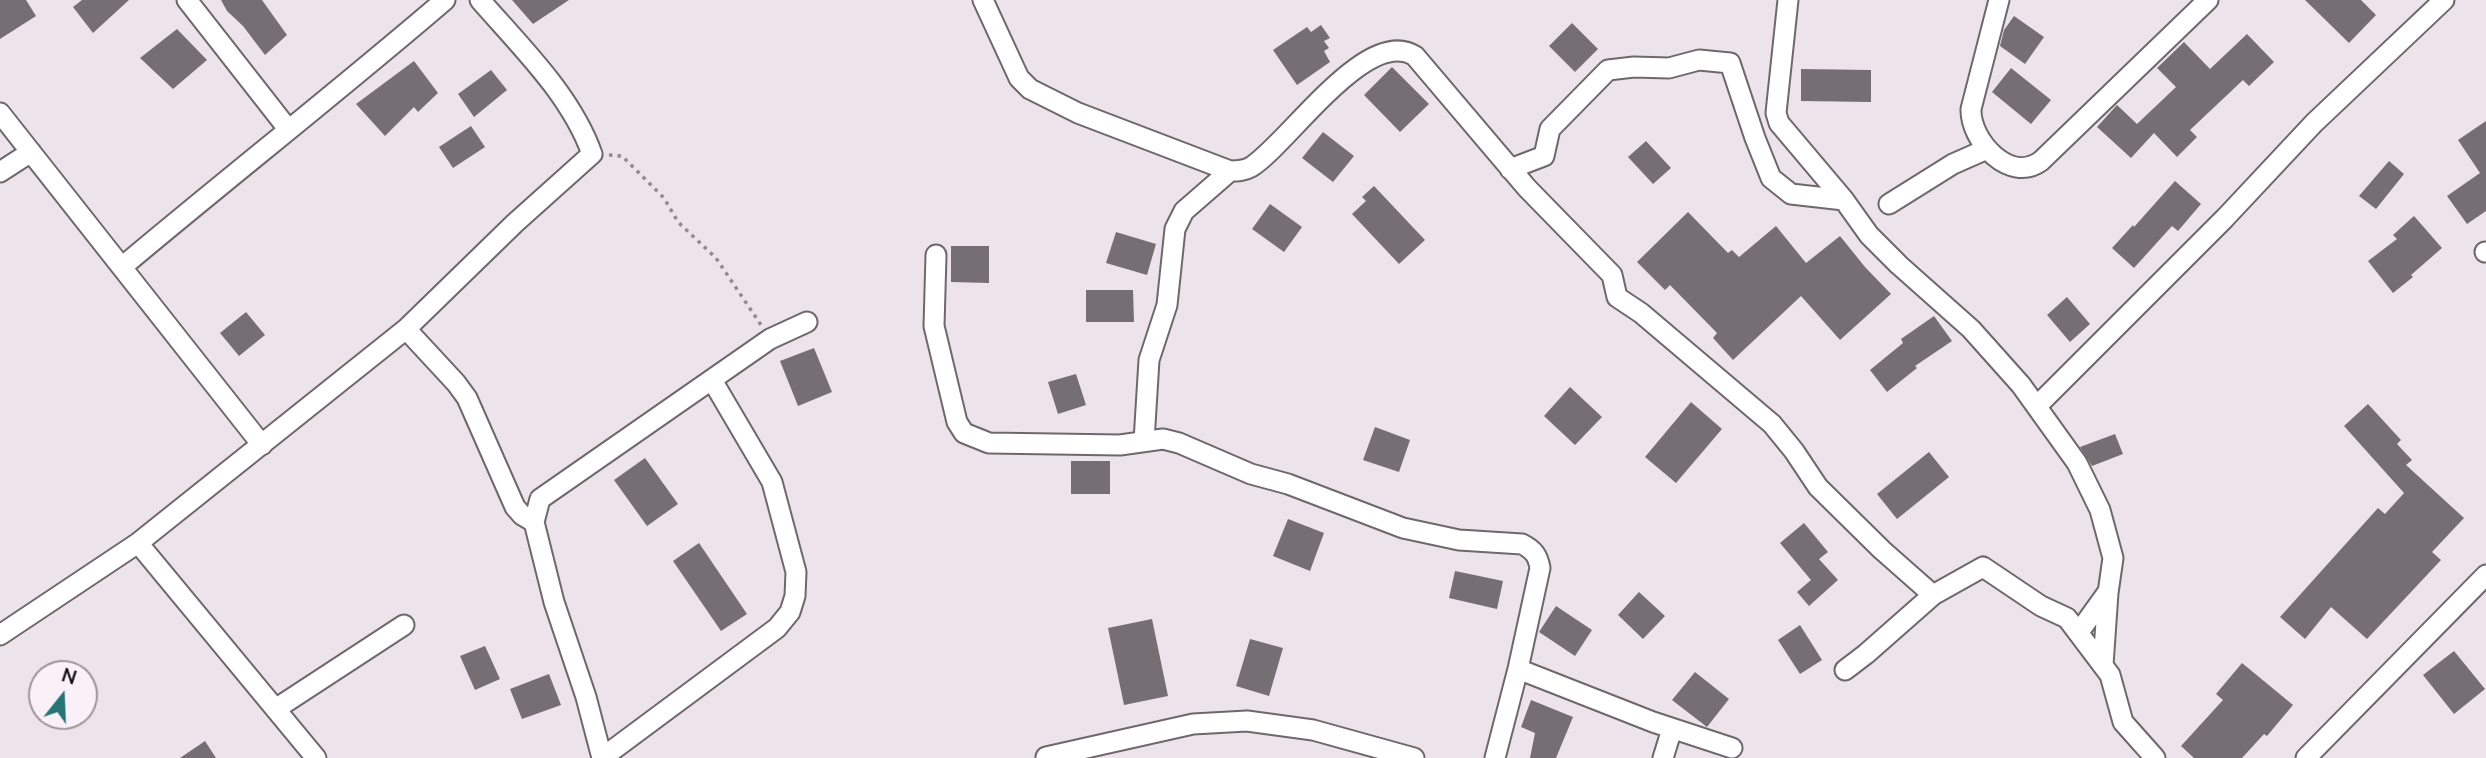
<!DOCTYPE html>
<html>
<head>
<meta charset="utf-8">
<style>
  body { margin:0 }
  #map { position:relative; width:2486px; height:758px; overflow:hidden; background:#ece4ea; font-family:"Nunito Sans",sans-serif }
  canvas { display:block }
  .north { position:absolute; left:28px; top:660px; width:70px; height:70px; box-sizing:border-box; background:#f9f1f7; border:2px solid #9b9599; border-radius:50%; rotate:18deg; font-size:19px; font-weight:700; line-height:28px; text-align:center; color:#0d0a0c }
  .north::after { content:''; display:block; margin:auto; width:24px; height:32px; background:#287375; clip-path:polygon(50% 0,100% 100%,50% 72%,0 100%) }
</style>
</head>
<body>
<div id="map">
<canvas width="2486" height="758"></canvas>
<div class="north">N</div>
</div>
<script>
const context = document.querySelector('canvas').getContext('2d');
context.lineJoin = 'round';
function fillPath(path, color) {
  context.fillStyle = color;
  context.fill(path, 'evenodd');
}
function trace(path, color, width, dash) {
  context.strokeStyle = color;
  context.lineWidth = width;
  context.lineCap = dash ? 'butt' : 'round';
  context.setLineDash(dash || []);
  context.stroke(path);
}
fillPath(new Path2D(`
  M0,0H26L36,16L0,39Z
  M82,0H129L93,33L73,7Z
  M221,0H262L287,35L265,55L243,26L227,11Z
  M512,0H569L533,24Z
  M2305,0H2361L2376,15L2349,43Z
  M2014,16L2044,37L2025,64L2000,46L2004,30Z
  M1572,23L1598,49L1575,72L1549,46Z
  M1321,25L1330,38L1324,41L1329,48L1324,51L1330,62L1297,85L1273,50L1307,27L1311,32Z
  M177,29L207,60L173,89L140,58Z
  M2247,34L2274,62L2249,86L2243,80L2190,130L2197,137L2177,157L2154,133L2131,158L2097,127L2117,105L2137,124L2176,87L2157,68L2184,42L2210,69Z
  M414,61L438,93L418,112L414,107L385,136L356,104Z
  M1392,67L1429,104L1400,132L1364,95Z
  M2011,68L2051,100L2031,124L1992,92Z
  M1801,69L1871,70V102L1801,101Z
  M491,70L507,90L474,117L458,94Z
  M2486,121V211L2467,224L2447,196L2480,173L2458,140Z
  M471,126L485,147L453,168L439,147Z
  M1323,132L1354,156L1333,182L1302,158Z
  M1646,141L1671,168L1653,184L1628,157Z
  M2389,161L2404,174L2376,209L2359,196Z
  M2175,181L2201,204L2178,231L2172,226L2134,268L2112,248L2133,225L2134,227Z
  M1374,186L1425,240L1399,264L1352,214L1366,201L1362,197Z
  M1270,204L1302,227L1284,252L1252,229Z
  M1688,212L1728,253L1732,250L1739,257L1776,226L1806,263L1840,236L1865,267L1891,294L1840,340L1801,296L1733,360L1713,338L1717,333L1670,285L1665,290L1637,262Z
  M2414,216L2442,248L2411,275L2413,277L2393,293L2368,261L2397,239L2393,235Z
  M1116,232L1156,244L1147,275L1106,263Z
  M951,246H989V283L951,282Z
  M1086,290H1133L1134,322H1086Z
  M2067,297L2090,324L2070,342L2047,315Z
  M246,312L265,335L239,356L220,333Z
  M1934,316L1952,341L1915,366L1917,368L1887,392L1870,370L1903,343L1901,339Z
  M814,348L832,392L798,406L780,361Z
  M1076,374L1086,405L1058,414L1048,382Z
  M1570,387L1602,417L1575,445L1544,416Z
  M1691,402L1722,429L1676,483L1645,457Z
  M2368,404L2401,440L2397,444L2412,460L2406,465L2464,518L2432,552L2441,560L2367,639L2331,607L2305,639L2280,617L2378,508L2385,514L2404,493L2344,426Z
  M1375,427L1410,440L1399,472L1363,460Z
  M2115,434L2123,454L2092,466L2080,447Z
  M1929,452L1949,477L1897,519L1877,494Z
  M645,458L678,504L647,526L614,480Z
  M1071,461H1110V494H1071Z
  M1288,519L1324,533L1310,571L1273,556Z
  M1804,523L1828,552L1819,559L1838,580L1809,606L1797,592L1811,580L1780,543Z
  M699,543L747,614L721,631L673,561Z
  M1455,571L1503,581L1497,609L1449,598Z
  M1639,592L1665,616L1643,639L1618,615Z
  M1556,606L1592,630L1575,656L1539,632Z
  M1152,619L1168,696L1124,705L1108,628Z
  M1800,625L1822,660L1800,674L1778,640Z
  M1250,639L1283,648L1269,696L1236,686Z
  M485,646L500,679L475,690L460,656Z
  M2454,651L2485,689L2454,714L2423,675Z
  M2242,663L2293,705L2267,736L2264,734L2242,758H2194L2181,746L2223,700L2216,694Z
  M1695,672L1729,699L1707,727L1672,700Z
  M549,674L561,705L522,719L510,689Z
  M1531,700L1573,717L1556,758H1530L1535,733L1521,727Z
  M205,741L216,758H180Z`), '#756e73');
const minor = new Path2D(`
  M187,0L288,129
  M983,0L1019,78L1030,89L1078,113L1230,171C1237,171 1244,171 1251,167C1288,144 1367,25 1415,56L1527,188L1612,275L1617,297L1641,313L1772,424L1794,451L1818,487L1882,550L1933,595
  M1788,0L1776,113L1779,123L1844,200L1869,235L1899,265L1971,329L2021,385L2077,463L2100,510L2113,558L2108,593L2103,665
  M1999,0L1971,109C1970,141 2010,184 2041,161L2208,0
  M0,113L262,445
  M1510,169L1544,156L1550,129L1608,70L1634,67L1669,68L1699,60L1730,63L1755,138L1771,178L1791,194L1844,200
  M0,172L31,152
  M1889,204L1953,164L1987,149
  M2485,252H2486
  M936,255L934,326L957,422L964,433L989,443L1120,445L1163,439L1179,443L1251,474L1288,484L1403,528L1459,540L1522,544C1534,550 1538,556 1540,568L1518,669L1495,758
  M122,267C229,177 339,91 445,0
  M406,329L456,383L467,398L515,507L522,515L534,522
  M2037,406L2225,218L2314,123L2444,0
  M1144,441L1149,360L1167,305L1175,229L1184,211L1230,171
  M138,543L316,758
  M2079,632L2107,593
  M0,635L138,543L406,329L515,223L592,154C571,95 521,47 480,0
  M1518,669L1653,722L1732,748
  M1845,670L1866,654L1933,595L1983,567L2041,606L2067,618L2110,675L2123,722L2155,758
  M277,708L404,625
  M1046,757L1193,724L1247,721L1313,730L1414,758
  M602,758L586,697L554,602L534,522L540,499L770,339L807,322
  M602,758L777,628L790,612L795,596L796,572L772,482L712,380
  M1663,758L1672,729
  M2306,758L2486,575`);
trace(minor, '#6e676c', 23);
trace(new Path2D(`
  M609,155L622,156L664,198L678,222L716,258L761,325`), '#918b8f', 3.5, [3.5, 5]);
trace(minor, '#fff', 19);
</script>
</body>
</html>
